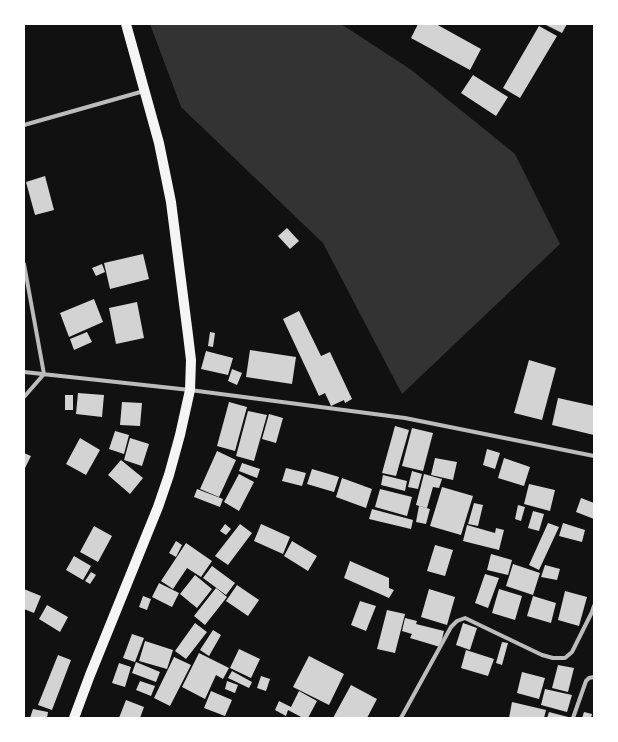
<!DOCTYPE html>
<html>
<head>
<meta charset="utf-8">
<style>
  body { margin:0 }
  #map { position:relative; width:618px; height:742px; overflow:hidden; background:#111; font-family:Jost,sans-serif }
  canvas { display:block }
  .frame { position:absolute; inset:0; border:25px solid #fff; pointer-events:none }
</style>
</head>
<body>
<div id="map">
<canvas width="618" height="742"></canvas>
<div class="frame"></div>
</div>
<script>
const context = document.querySelector('canvas').getContext('2d');
context.lineJoin = 'round';
function fillPath(path, color) {
  context.fillStyle = color;
  context.fill(path, 'evenodd');
}
function trace(path, color, width, dash) {
  context.strokeStyle = color;
  context.lineWidth = width;
  context.lineCap = dash ? 'butt' : 'round';
  context.setLineDash(dash || []);
  context.stroke(path);
}
fillPath(new Path2D(`
  M150,24H341L410,69L515,154L560,244L402,394L323,243L181,107Z`), '#333');
fillPath(new Path2D(`
  M418,24H436L481,49L470,70L411,38Z
  M544,24H567L562,33Z
  M539,26L557,36L520,98L503,88Z
  M473,75L508,97L496,116L461,93Z
  M45,176L54,210L35,215L26,182Z
  M287,228L299,241L290,249L278,236Z
  M143,254L149,279L110,289L104,263Z
  M102,264L105,272L96,276L92,268Z
  M94,299L103,322L69,337L60,313Z
  M137,302L144,338L116,344L109,308Z
  M299,311L321,356L330,352L352,399L345,403L344,400L331,406L325,393L319,396L283,319Z
  M87,332L92,342L74,350L70,339Z
  M210,332L215,333L213,347L208,346Z
  M250,350L296,357L292,384L246,377Z
  M206,351L233,358L228,375L201,369Z
  M529,360L556,368L542,420L514,413Z
  M232,369L242,373L237,385L228,381Z
  M78,393L104,395L102,417L76,414Z
  M65,395H73V410H65Z
  M558,398L594,406V435L552,425Z
  M122,402L142,403L140,426L120,425Z
  M229,402L247,407L235,451L217,446Z
  M248,411L267,415L254,461L236,456Z
  M269,414L283,418L276,443L262,439Z
  M395,426L409,430L396,476L382,473Z
  M412,428L433,433L423,471L402,466Z
  M115,431L129,435L124,454L109,449Z
  M80,438L100,450L86,475L66,464Z
  M130,438L149,444L142,466L124,460Z
  M487,449L500,453L495,469L483,465Z
  M217,451L236,460L219,497L200,489Z
  M24,453L31,456L24,470Z
  M435,458L457,462L453,480L431,475Z
  M504,458L530,467L524,486L498,478Z
  M121,460L143,478L130,494L108,475Z
  M242,463L260,469L257,478L239,471Z
  M286,468L306,473L302,486L282,481Z
  M312,469L339,477L334,492L307,484Z
  M412,471L422,474L418,489L408,487Z
  M239,474L254,482L239,511L224,502Z
  M424,474L442,479L439,488L433,487L427,508L416,505Z
  M383,475L407,481L405,491L381,485Z
  M342,478L372,489L366,508L336,497Z
  M529,484L555,490L550,511L524,504Z
  M442,487L473,496L461,535L430,526Z
  M197,489L223,499L220,507L194,497Z
  M380,489L412,497L407,516L375,507Z
  M581,498L594,503V519L576,512Z
  M474,503L483,505L478,526L468,524Z
  M518,505L525,507L521,521L515,519Z
  M419,506L430,509L426,524L416,522Z
  M372,509L413,520L411,529L369,519Z
  M533,511L544,514L539,531L528,528Z
  M548,523L559,527L539,570L529,565Z
  M563,523L585,530L582,542L559,536Z
  M225,524L231,529L226,535L220,531Z
  M240,524L252,533L228,565L215,556Z
  M261,524L290,537L283,554L254,541Z
  M467,525L495,533L496,528L504,530L499,550L463,541Z
  M94,526L112,536L98,562L80,552Z
  M176,541L182,545L176,557L169,553Z
  M292,541L317,556L308,571L284,556Z
  M186,543L212,561L201,577L187,568L173,589L161,581Z
  M435,545L453,550L445,576L427,571Z
  M491,554L512,560L508,575L487,570Z
  M74,556L91,566L83,580L66,570Z
  M350,561L389,578V588L394,590L389,598L344,578Z
  M513,564L540,573L533,595L506,586Z
  M545,565L560,569L557,580L541,577Z
  M212,566L235,583L226,595L203,578Z
  M91,572L96,575L90,584L85,581Z
  M485,574L499,578L488,608L475,603Z
  M195,575L212,589L197,608L180,594Z
  M159,583L179,593L172,607L152,597Z
  M237,585L259,600L248,616L226,601Z
  M216,588L227,597L205,625L194,616Z
  M24,589L41,596L34,613L24,609Z
  M429,589L455,597L447,625L421,617Z
  M499,589L522,596L515,620L492,613Z
  M565,591L587,597L579,626L558,620Z
  M143,596L151,599L147,610L139,607Z
  M533,596L556,603L551,623L527,616Z
  M360,601L376,606L366,631L351,625Z
  M47,605L68,617L60,632L39,619Z
  M387,610L405,614L395,653L377,649Z
  M405,618L417,621L416,624L444,631L440,647L410,638L412,634L402,631Z
  M195,623L207,632L186,659L175,651Z
  M463,623L477,628L470,650L456,645Z
  M213,630L221,635L209,656L200,650Z
  M132,634L144,638L135,662L123,658Z
  M145,641L173,650L167,669L139,661Z
  M502,642L508,643L502,665L496,663Z
  M239,649L260,659L251,678L230,668Z
  M466,650L494,659L488,676L461,668Z
  M199,653L229,668L223,679L216,675L205,699L182,687Z
  M58,655L71,660L52,710L38,705Z
  M309,656L344,674L329,705L293,687Z
  M174,657L191,665L170,706L154,698Z
  M136,662L160,672L156,682L132,673Z
  M119,663L131,667L125,687L112,683Z
  M558,665L574,668L568,692L552,688Z
  M232,671L252,682L249,688L228,678Z
  M522,672L545,678L539,699L517,693Z
  M261,676L270,679L266,691L257,688Z
  M140,681L155,686L151,696L136,690Z
  M227,681L238,685L235,693L225,689Z
  M351,685L377,699L367,718H333Z
  M545,689L572,695L567,712L541,705Z
  M211,691L232,700L225,716L204,708Z
  M299,691L317,701L308,718H303L288,710L286,716L275,710L279,701L291,707Z
  M126,700L144,707L140,718H119Z
  M512,702L546,710L544,718H509Z
  M33,709L48,712L47,718H30Z
  M549,712L568,717V718H547Z
  M584,712L592,714L591,718H582Z`), '#d3d3d3');
trace(new Path2D(`
  M24,125L144,91
  M24,264L44,374L24,397
  M24,372L190,390L405,418L594,456
  M401,718L451,627L457,621L465,618L542,655L553,658H565L572,652L592,612L594,606
  M573,718L586,681L589,678L594,677`), '#bcbcbc', 4);
trace(new Path2D(`
  M74,718L90,675L158,507L169,475L180,435L190,390L191,360L188,335L171,202L159,143L126,24`), '#f5f5f5', 10);
</script>
</body>
</html>
